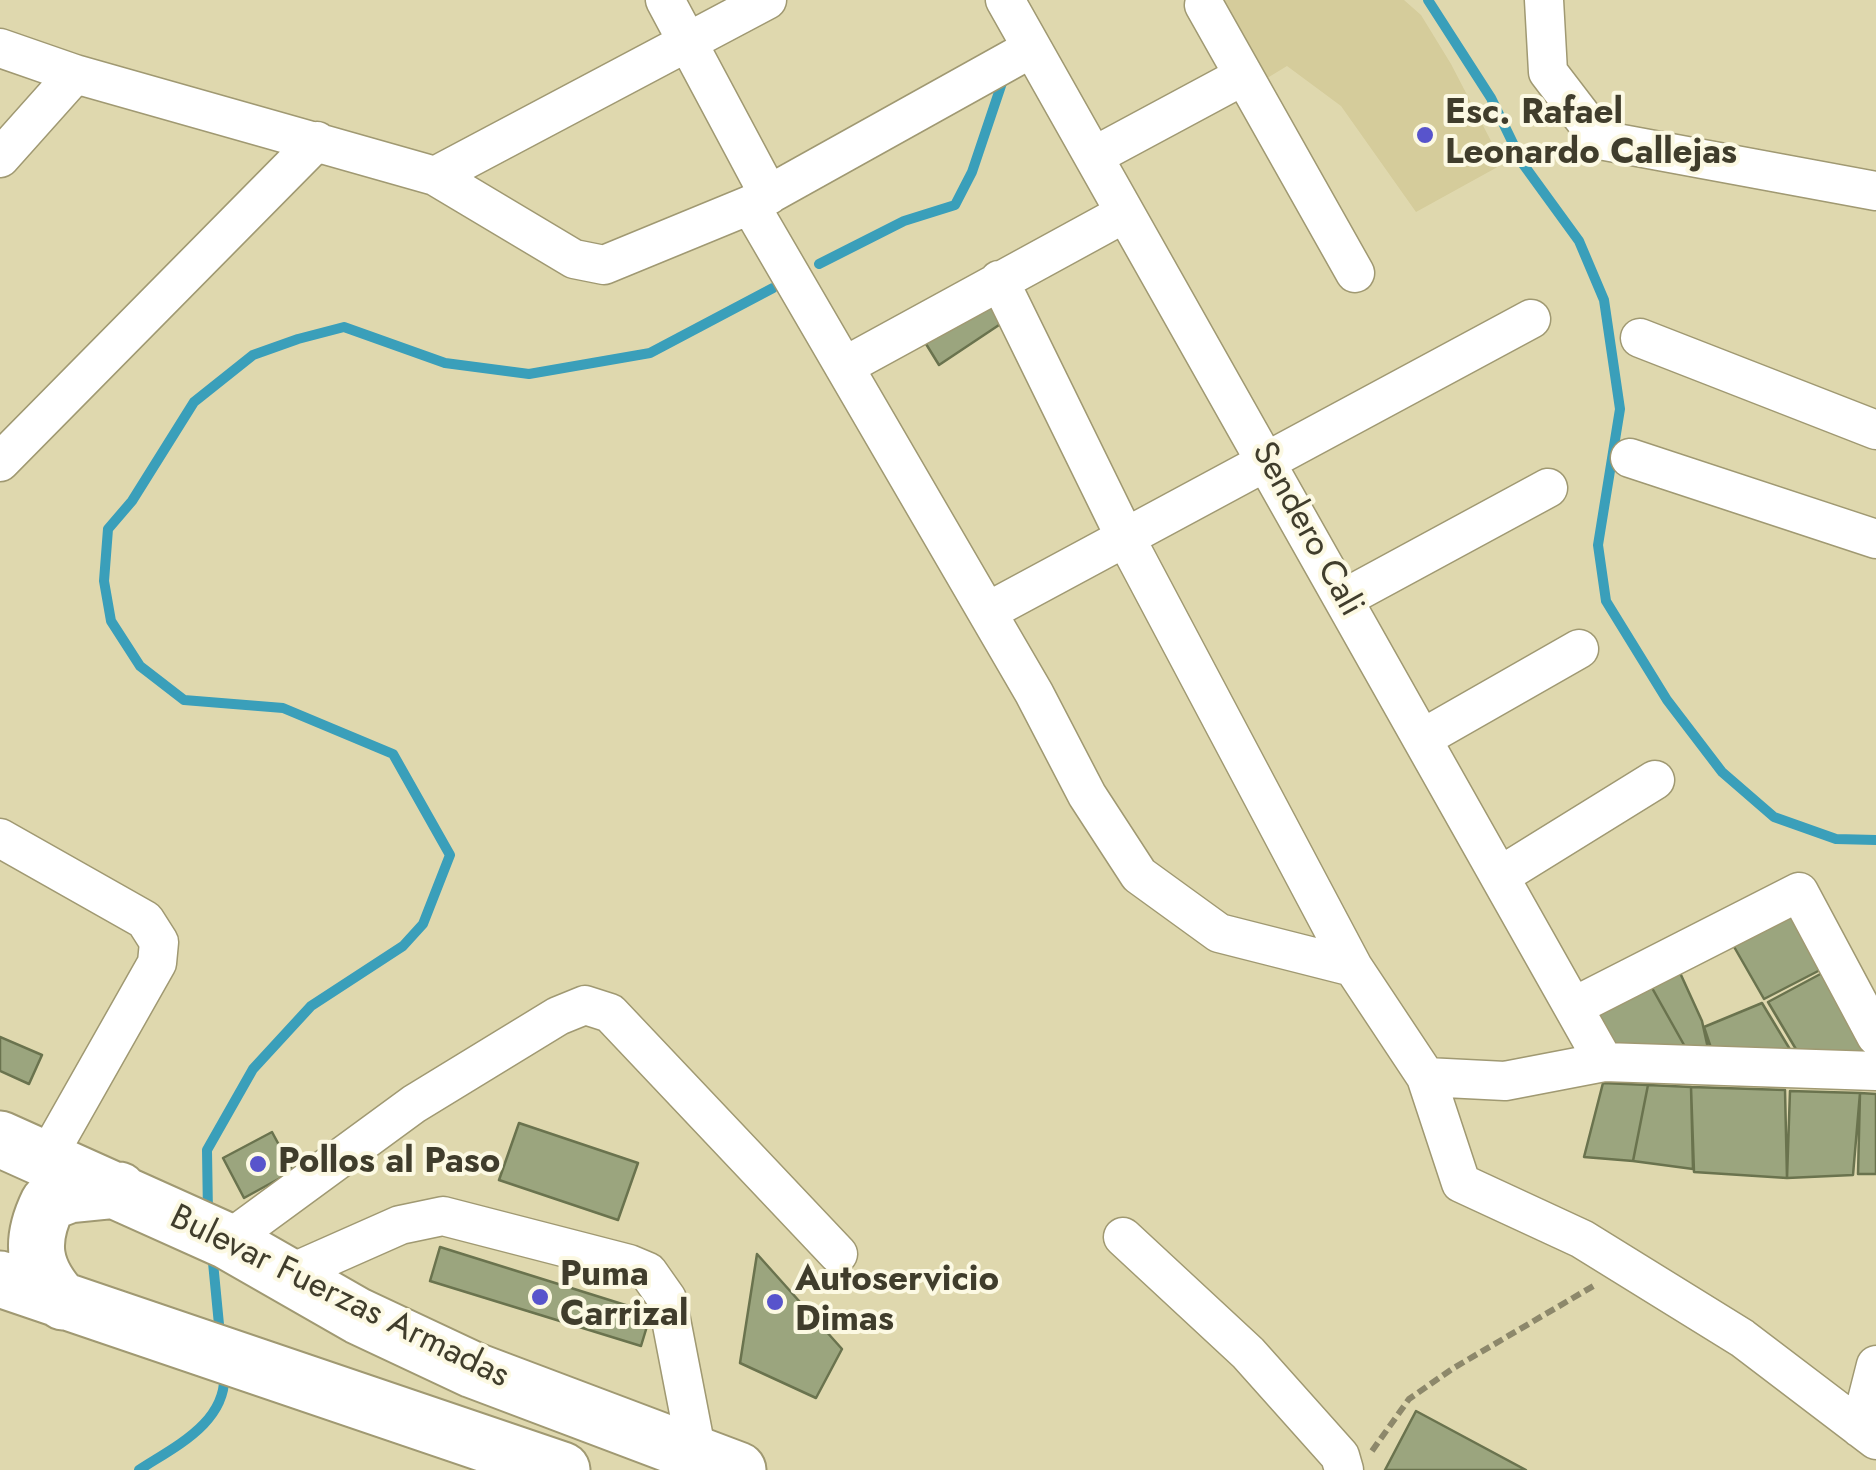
<!DOCTYPE html>
<html>
<head>
<meta charset="utf-8">
<style>
  body { margin:0 }
  canvas { display:block; background:#dfd8ae }
</style>
</head>
<body>
<canvas width="1876" height="1470"></canvas>
<script>
const context = document.querySelector('canvas').getContext('2d');
context.lineJoin = 'round';
function fillPath(path, color) {
  context.fillStyle = color;
  context.fill(path, 'evenodd');
}
function trace(path, color, width, dash) {
  context.strokeStyle = color;
  context.lineWidth = width;
  context.lineCap = dash ? 'butt' : 'round';
  context.setLineDash(dash || []);
  context.stroke(path);
}
function write(font, color, halo, rows, align = 'center') {
  context.font = font + ' Jost,sans-serif';
  context.lineWidth = 8;
  context.setLineDash([]);
  context.textBaseline = 'middle';
  context.strokeStyle = halo;
  context.fillStyle = color;
  for (const [text, x, y, turn = 0] of rows) {
    context.save();
    context.translate(x, y);
    context.rotate((+turn || 0) * Math.PI / 180);
    context.textAlign = isNaN(turn) ? turn : align;
    if (halo) context.strokeText(text, 0, 0);
    context.fillText(text, 0, 0);
    context.restore();
  }
}
fillPath(new Path2D(`
  M1209,0H1404L1421,15L1451,64L1503,164L1416,212L1341,106L1287,66L1264,80Z`), '#d5cc9b');
trace(new Path2D(`
  M1428,0L1491,98L1523,164L1579,241L1604,300L1620,409L1598,545L1606,601L1667,700L1722,772L1774,817L1836,839L1876,840
  M819,264L904,221L955,205L972,172L1004,77
  M208,1215L207,1150L253,1069L311,1006L403,946L423,924L450,855L393,754L283,708L184,700L140,666L111,621L104,581L108,529L132,501L194,402L253,355L298,339L344,327L445,363L529,374L650,353L773,288
  M212,1252L220,1335
  M139,1470C174,1447 229,1422 224,1371`), '#3a9fba', 10);
const building = new Path2D(`
  M985,292L1002,323L939,365L918,331Z
  M1789,908L1824,968L1764,999L1729,938Z
  M1676,964L1702,1021L1709,1053L1688,1052L1647,979Z
  M1826,971L1875,1058L1800,1056L1768,1002Z
  M1647,979L1688,1052L1609,1050L1585,1010Z
  M1762,1003L1794,1056L1714,1057L1704,1027Z
  M0,1037L42,1055L29,1084L0,1071Z
  M1603,1083L1648,1085L1633,1161L1584,1157Z
  M1648,1085L1691,1087L1693,1169L1633,1161Z
  M1691,1087L1785,1090L1787,1178L1694,1172Z
  M1790,1091L1860,1093L1853,1175L1787,1178Z
  M1860,1093L1876,1094V1174H1858Z
  M519,1123L638,1163L618,1220L499,1180Z
  M272,1132L293,1171L244,1198L223,1158Z
  M440,1247L651,1313L641,1346L430,1281Z
  M757,1254L842,1349L816,1398L740,1363Z
  M1416,1411L1526,1470H1385Z`);
fillPath(building, '#9ba57e');
trace(building, '#6a734e', 2.5);
const minor = new Path2D(`
  M665,0L769,195
  M1005,0L1604,1062
  M1544,0L1548,72L1600,140L1876,191
  M1204,5L1355,273
  M0,48L75,74L435,176L574,259L604,265L750,205L1032,48
  M1096,155L1243,76
  M0,158L75,74
  M435,176L767,0
  M750,205L1034,693L1087,795L1139,875L1219,933L1353,967
  M999,280L1124,535L1353,967L1426,1077L1461,1183L1582,1239L1742,1338L1876,1440
  M1640,338L1876,430
  M845,366L1125,213
  M1630,458L1876,539
  M0,462L317,141
  M1345,598L1548,488
  M987,612L1531,319
  M1423,738L1579,649
  M0,838L145,920L159,942L157,963L46,1159
  M1500,876L1655,780
  M1573,1007L1799,892L1876,1036
  M1426,1077L1505,1081L1604,1062L1876,1071
  M1123,1237L1248,1353L1340,1456L1344,1470
  M227,1241L414,1104L558,1016L585,1005L610,1013L838,1254
  M287,1275L400,1225L443,1216L629,1264L648,1272L667,1299L697,1454
  M1860,1428L1876,1365`);
const highway = new Path2D(`
  M0,1139L227,1241L358,1316L473,1370L738,1470
  M0,1279L562,1470
  M63,1302C33,1270 29,1242 48,1203L69,1195L119,1190`);
trace(minor, '#a09972', 41);
trace(highway, '#a09972', 59);
trace(new Path2D(`
  M1372,1451L1409,1399L1452,1369L1595,1285`), '#8d886b', 6, [10, 5]);
trace(minor, '#fff', 38);
trace(highway, '#fff', 55);
for (const [x, y, r, color] of [
  [1425,135,10,"#5854cc"],
  [258,1164,10,"#5854cc"],
  [540,1297,10,"#5854cc"],
  [775,1302,10,"#5854cc"]
]) {
  const dot = new Path2D();
  dot.arc(x, y, r, 0, 2 * Math.PI);
  context.fillStyle = color;
  context.fill(dot);
  trace(dot, '#fcf9e3', 4);
}
write('bold 35px', '#403d2c', '#fcf9e3', [
  ["Esc. Rafael",1445,115],
  ["Leonardo Callejas",1445,155],
  ["Pollos al Paso",278,1164],
  ["Puma",560,1277],
  ["Carrizal",560,1317],
  ["Autoservicio",795,1282],
  ["Dimas",795,1322]
], 'left');
write('35px', '#403d2c', '#fcf9e3', [
  ["Sendero Cali",1306,530,61],
  ["Bulevar Fuerzas Armadas",339,1298,26]
]);
</script>
</body>
</html>
